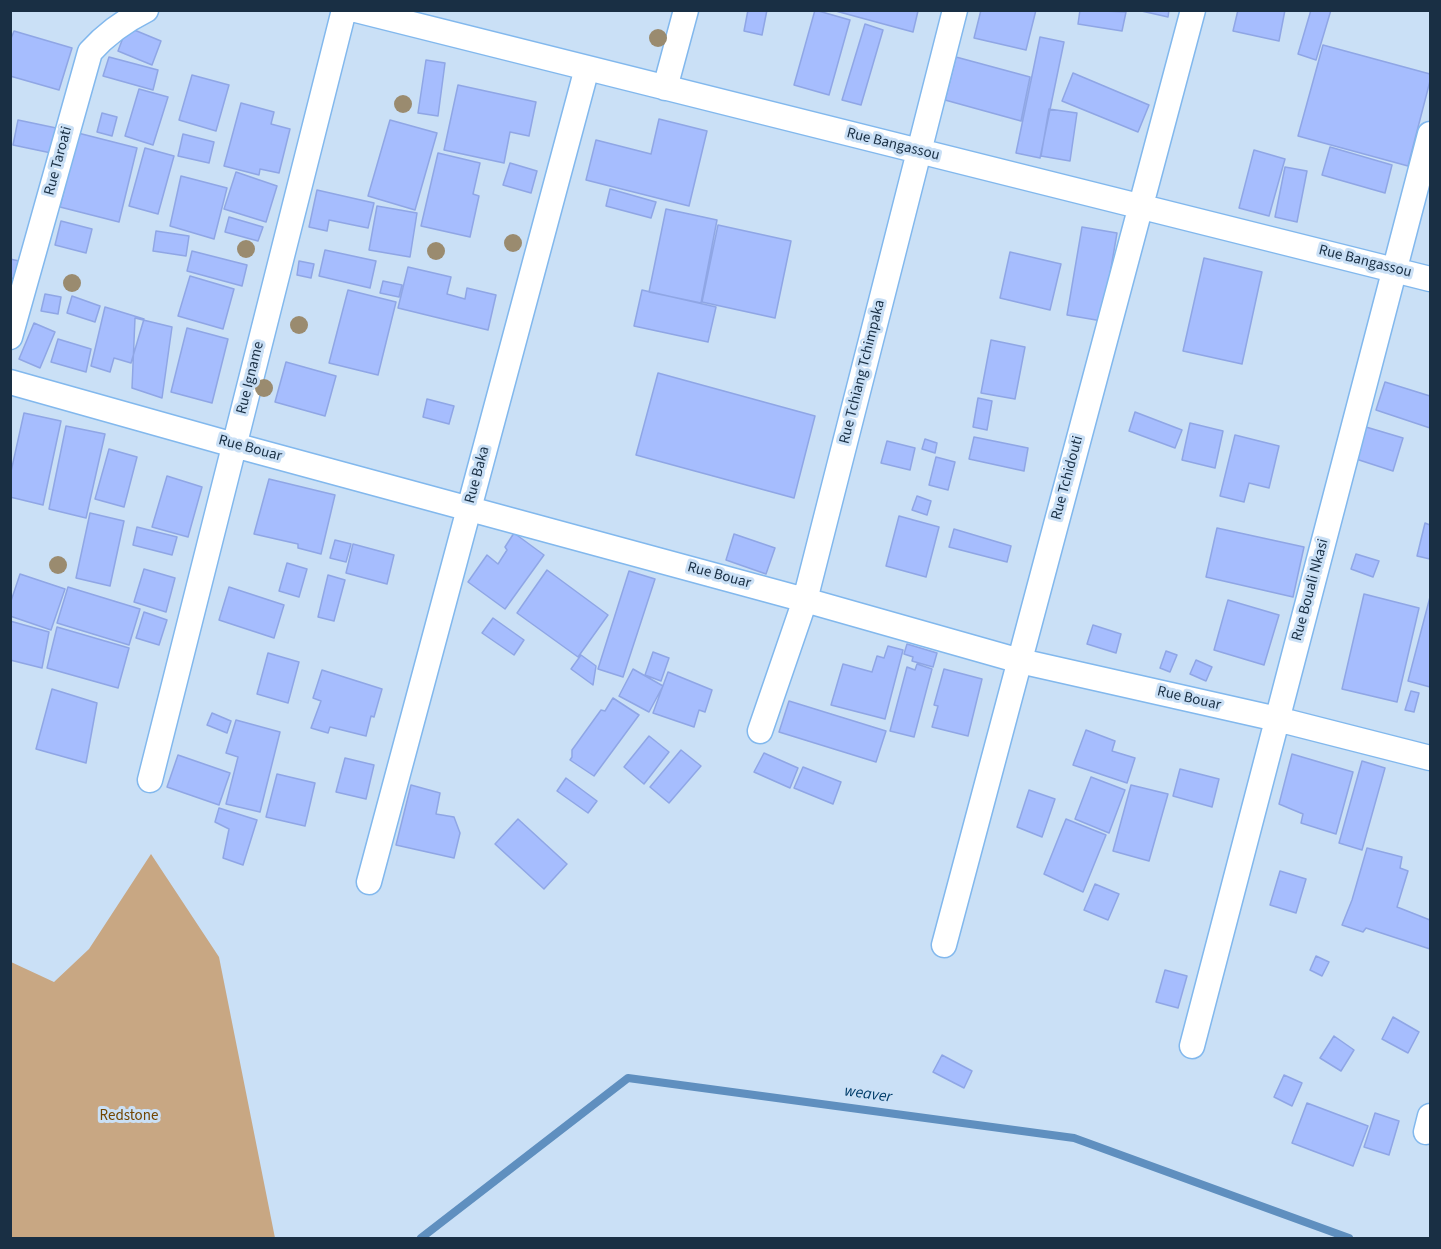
<!DOCTYPE html>
<html>
<head>
<meta charset="utf-8">
<style>
  body { margin:0 }
  #map { position:relative; width:1441px; height:1249px; overflow:hidden; background:#cae0f6; font-family:"Source Sans 3",sans-serif }
  canvas { display:block }
  .frame { position:absolute; inset:0; border:12px solid #192f44; pointer-events:none }
</style>
</head>
<body>
<div id="map">
<canvas width="1441" height="1249"></canvas>
<div class="frame"></div>
</div>
<script>
const context = document.querySelector('canvas').getContext('2d');
context.lineJoin = 'round';
function fillPath(path, color) {
  context.fillStyle = color;
  context.fill(path, 'evenodd');
}
function trace(path, color, width, dash) {
  context.strokeStyle = color;
  context.lineWidth = width;
  context.lineCap = dash ? 'butt' : 'round';
  context.setLineDash(dash || []);
  context.stroke(path);
}
function write(font, color, halo, rows, align = 'center') {
  context.font = font + ' "Source Sans 3",sans-serif';
  context.lineWidth = 6;
  context.setLineDash([]);
  context.textBaseline = 'middle';
  context.strokeStyle = halo;
  context.fillStyle = color;
  for (const [text, x, y, turn = 0] of rows) {
    context.save();
    context.translate(x, y);
    context.rotate((+turn || 0) * Math.PI / 180);
    context.textAlign = isNaN(turn) ? turn : align;
    if (halo) context.strokeText(text, 0, 0);
    context.fillText(text, 0, 0);
    context.restore();
  }
}
fillPath(new Path2D(`
  M151,854L219,957L275,1238H11V962L54,982L89,949Z`), '#c8a783');
trace(new Path2D(`
  M421,1238L628,1078L1074,1138L1349,1238`), '#5f8fbf', 8);
const building = new Path2D(`
  M748,10H767L762,35L744,31Z
  M815,10L850,20L829,95L794,85Z
  M832,10H915L918,11L913,32Z
  M981,10H1036L1026,50L974,38Z
  M1080,10L1126,12L1122,31L1078,24Z
  M1137,10H1169L1168,17Z
  M1238,10H1285L1279,41L1233,31Z
  M1311,10H1331L1316,60L1298,54Z
  M865,24L883,30L861,105L842,100Z
  M127,27L161,41L152,65L118,51Z
  M14,31L72,48L59,90L10,76V41Z
  M1040,37L1064,42L1040,158L1016,153Z
  M1323,45L1430,74V81L1408,166L1298,136Z
  M109,57L158,70L153,90L103,76Z
  M956,57L1030,77L1021,121L945,100Z
  M426,60L445,63L438,116L418,113Z
  M1073,73L1149,105L1138,132L1062,101Z
  M192,75L229,85L216,131L179,120Z
  M458,85L536,102L529,136L510,132L504,163L444,150Z
  M139,89L168,97L153,145L125,136Z
  M241,103L274,112L271,124L290,129L279,173L260,169L259,175L224,166Z
  M1049,109L1077,113L1070,161L1041,156Z
  M102,113L117,117L112,136L97,132Z
  M659,119L707,131L689,206L586,180L596,140L651,154Z
  M18,120L61,129L56,154L13,145Z
  M390,120L437,133L415,210L368,196Z
  M78,133L137,148L119,222L60,207Z
  M183,134L214,142L209,163L178,156Z
  M1330,147L1392,165L1385,193L1322,175Z
  M145,148L174,156L158,214L129,206Z
  M1254,150L1285,159L1269,216L1239,208Z
  M438,153L480,163L473,194L479,196L470,237L421,226Z
  M510,163L537,171L531,193L503,185Z
  M1285,167L1307,171L1297,222L1275,217Z
  M236,172L277,186L266,222L224,209Z
  M181,176L227,188L214,239L170,226Z
  M610,189L656,202L651,218L606,206Z
  M317,190L374,203L368,228L329,220L327,231L309,227Z
  M377,206L417,213L410,257L369,250Z
  M666,209L717,220L701,303L649,292Z
  M229,217L263,227L258,241L225,232Z
  M61,221L92,229L86,253L55,245Z
  M718,225L791,241L775,318L702,302Z
  M1082,227L1117,233L1102,321L1067,315Z
  M156,231L189,236L186,256L153,251Z
  M325,250L376,261L370,288L319,276Z
  M192,251L247,265L242,286L187,271Z
  M1010,252L1061,264L1050,310L1000,298Z
  M1204,258L1262,272L1242,364L1183,351Z
  M10,259L28,263L24,280L10,278Z
  M299,261L314,264L311,278L297,275Z
  M408,267L451,277L447,294L465,299L467,288L496,295L488,330L398,308Z
  M190,276L234,289L223,329L178,316Z
  M383,281L402,285L399,297L380,293Z
  M348,290L396,302L378,375L329,363Z
  M642,290L716,307L708,342L634,326Z
  M45,294L61,297L58,314L41,311Z
  M72,296L100,306L95,322L67,313Z
  M105,307L144,319L131,363L114,358L110,372L91,366Z
  M135,318L172,327L162,398L132,388Z
  M34,323L55,332L40,368L19,359Z
  M187,328L228,339L212,403L171,392Z
  M58,339L91,349L86,372L51,362Z
  M991,340L1025,347L1015,399L981,393Z
  M286,362L336,376L325,416L275,402Z
  M658,373L815,416L794,498L636,455Z
  M1385,382L1430,396V428L1376,410Z
  M978,398L992,401L987,430L973,427Z
  M427,399L454,406L449,424L423,417Z
  M1135,412L1182,430L1175,448L1129,431Z
  M24,413L61,421L43,505L10,497V476Z
  M1190,423L1223,431L1215,468L1182,460Z
  M66,426L105,434L86,518L49,509Z
  M1366,427L1403,438L1393,471L1356,459Z
  M1235,435L1279,446L1269,488L1249,483L1244,502L1220,496Z
  M974,437L1028,448L1024,471L969,459Z
  M925,439L937,443L935,453L922,449Z
  M887,441L915,448L910,470L881,463Z
  M109,449L137,457L124,507L95,499Z
  M936,457L955,462L948,490L929,485Z
  M167,476L202,487L188,537L152,527Z
  M269,479L335,495L321,554L298,548V544L254,534Z
  M917,496L931,501L927,515L912,510Z
  M90,513L124,521L110,586L76,578Z
  M899,516L939,527L926,577L886,566Z
  M1425,523L1430,525V559L1417,556Z
  M137,527L177,537L172,555L133,545Z
  M1217,528L1304,547L1293,597L1206,577Z
  M954,529L1011,546L1007,562L949,547Z
  M514,533L544,555L505,609L468,582L487,555L498,564L507,550L505,547Z
  M734,534L775,548L766,574L726,560Z
  M335,540L351,544L346,562L330,558Z
  M353,544L394,555L387,584L346,573Z
  M1356,554L1379,561L1373,577L1351,569Z
  M287,563L307,569L299,597L279,591Z
  M144,569L175,578L166,612L134,602Z
  M547,570L608,615L578,657L517,613Z
  M629,571L655,579L623,677L598,669Z
  M20,574L65,589L51,630L10,616V604Z
  M328,575L345,580L334,621L318,617Z
  M68,587L140,609L129,645L57,623Z
  M229,587L284,605L274,638L219,620Z
  M1364,594L1419,608L1397,702L1342,689Z
  M1430,597V687L1408,681Z
  M1228,600L1279,615L1264,665L1214,650Z
  M144,612L167,620L159,645L136,638Z
  M493,618L524,640L514,655L482,633Z
  M10,621L49,632L42,668L10,660Z
  M1093,625L1121,634L1116,653L1087,644Z
  M57,627L129,648L118,688L47,668Z
  M907,644L937,653L933,667L912,661L913,657L904,654Z
  M888,646L903,650L885,719L831,705L843,664L872,672L877,656L884,658Z
  M1166,651L1177,655L1170,672L1160,668Z
  M653,652L669,658L661,681L645,675Z
  M268,653L299,662L288,703L257,694Z
  M581,655L596,666L593,685L571,669Z
  M1196,660L1212,667L1206,681L1190,674Z
  M917,664L932,669L914,737L890,731L907,667L915,670Z
  M633,669L663,686L649,712L619,696Z
  M944,669L982,679L968,736L932,727L938,706L934,705Z
  M322,670L382,689L374,717L371,716L366,736L330,727L328,733L311,728L321,701L313,698Z
  M668,672L712,690L705,712L699,710L694,727L653,713Z
  M52,689L97,703L86,763L36,749Z
  M1411,691L1419,693L1414,712L1405,710Z
  M613,698L639,715L594,776L570,760L572,757V750L601,710L605,711Z
  M789,701L886,731L876,762L779,732Z
  M212,713L231,721L227,733L207,725Z
  M236,720L280,732L260,812L226,804L238,757L226,753Z
  M1086,730L1115,741L1112,751L1135,758L1127,783L1073,765Z
  M649,736L669,752L644,784L624,767Z
  M681,750L701,766L669,803L650,787Z
  M764,753L798,768L790,788L754,772Z
  M1292,754L1353,772L1336,834L1301,823L1303,814L1279,804Z
  M178,755L230,773L219,805L167,787Z
  M345,758L374,765L366,799L336,792Z
  M1362,761L1385,768L1362,850L1339,843Z
  M803,767L841,782L833,804L794,788Z
  M1180,769L1219,779L1212,807L1173,796Z
  M277,774L315,783L305,826L266,817Z
  M1091,777L1125,790L1109,833L1075,819Z
  M566,778L597,801L588,813L557,791Z
  M411,785L440,793L436,814L454,817L460,833L454,858L396,845Z
  M1131,785L1168,794L1149,861L1113,851Z
  M1029,790L1055,799L1042,837L1017,827Z
  M219,808L257,820L243,865L223,858L229,829L215,822Z
  M518,819L567,864L544,889L495,844Z
  M1066,819L1106,835L1083,892L1044,874Z
  M1367,848L1402,857L1400,868L1408,871L1397,907L1430,920V949L1366,928L1363,932L1342,925L1352,900Z
  M1280,871L1306,879L1296,913L1270,905Z
  M1095,884L1119,894L1108,920L1084,910Z
  M1316,956L1329,962L1322,976L1310,970Z
  M1165,970L1187,976L1178,1008L1156,1002Z
  M1393,1017L1419,1032L1408,1053L1382,1039Z
  M1334,1036L1354,1050L1341,1071L1320,1058Z
  M942,1055L972,1071L964,1088L933,1072Z
  M1284,1075L1302,1083L1292,1106L1274,1097Z
  M1307,1103L1368,1126L1353,1166L1292,1143Z
  M1375,1113L1399,1121L1389,1155L1364,1147Z`);
fillPath(building, '#a6bdfe');
trace(building, '#8fa6e5', 1.5);
const minor = new Path2D(`
  M356,10L1430,279
  M665,88L686,10
  M10,337L90,52C106,34 124,21 146,10
  M10,382L234,445L805,600L1020,661L1277,719L1430,758
  M760,731L805,600L955,10
  M150,780L344,10
  M369,882L587,68
  M944,945L1193,10
  M1192,1046L1430,134
  M1426,1132L1430,1116`);
trace(minor, '#82b8ed', 27);
trace(minor, '#fff', 24);
context.fillStyle = '#9a8b6f';
for (const [x, y] of [
  [658,38],
  [403,104],
  [513,243],
  [246,249],
  [436,251],
  [72,283],
  [299,325],
  [264,388],
  [58,565]
]) {
  context.beginPath();
  context.arc(x, y, 9, 0, 2 * Math.PI);
  context.fill();
}
write('15px', '#192f44', '#cae0f6', [
  ["Rue Bangassou",893,145,14],
  ["Rue Taroati",59,161,-75],
  ["Rue Bangassou",1365,262,14],
  ["Rue Tchiang Tchimpaka",863,372,-76],
  ["Rue Igname",251,378,-76],
  ["Rue Bouar",250,449,15],
  ["Rue Baka",478,475,-75],
  ["Rue Tchidouti",1068,478,-75],
  ["Rue Bouar",719,576,15],
  ["Rue Bouali Nkasi",1311,590,-75],
  ["Rue Bouar",1189,699,13]
]);
write('15px', '#724500', '#cae0f6', [
  ["Redstone",129,1117]
]);
write('italic 16px', '#013d6a', '#cae0f6', [
  ["weaver",868,1095,8]
]);
</script>
</body>
</html>
